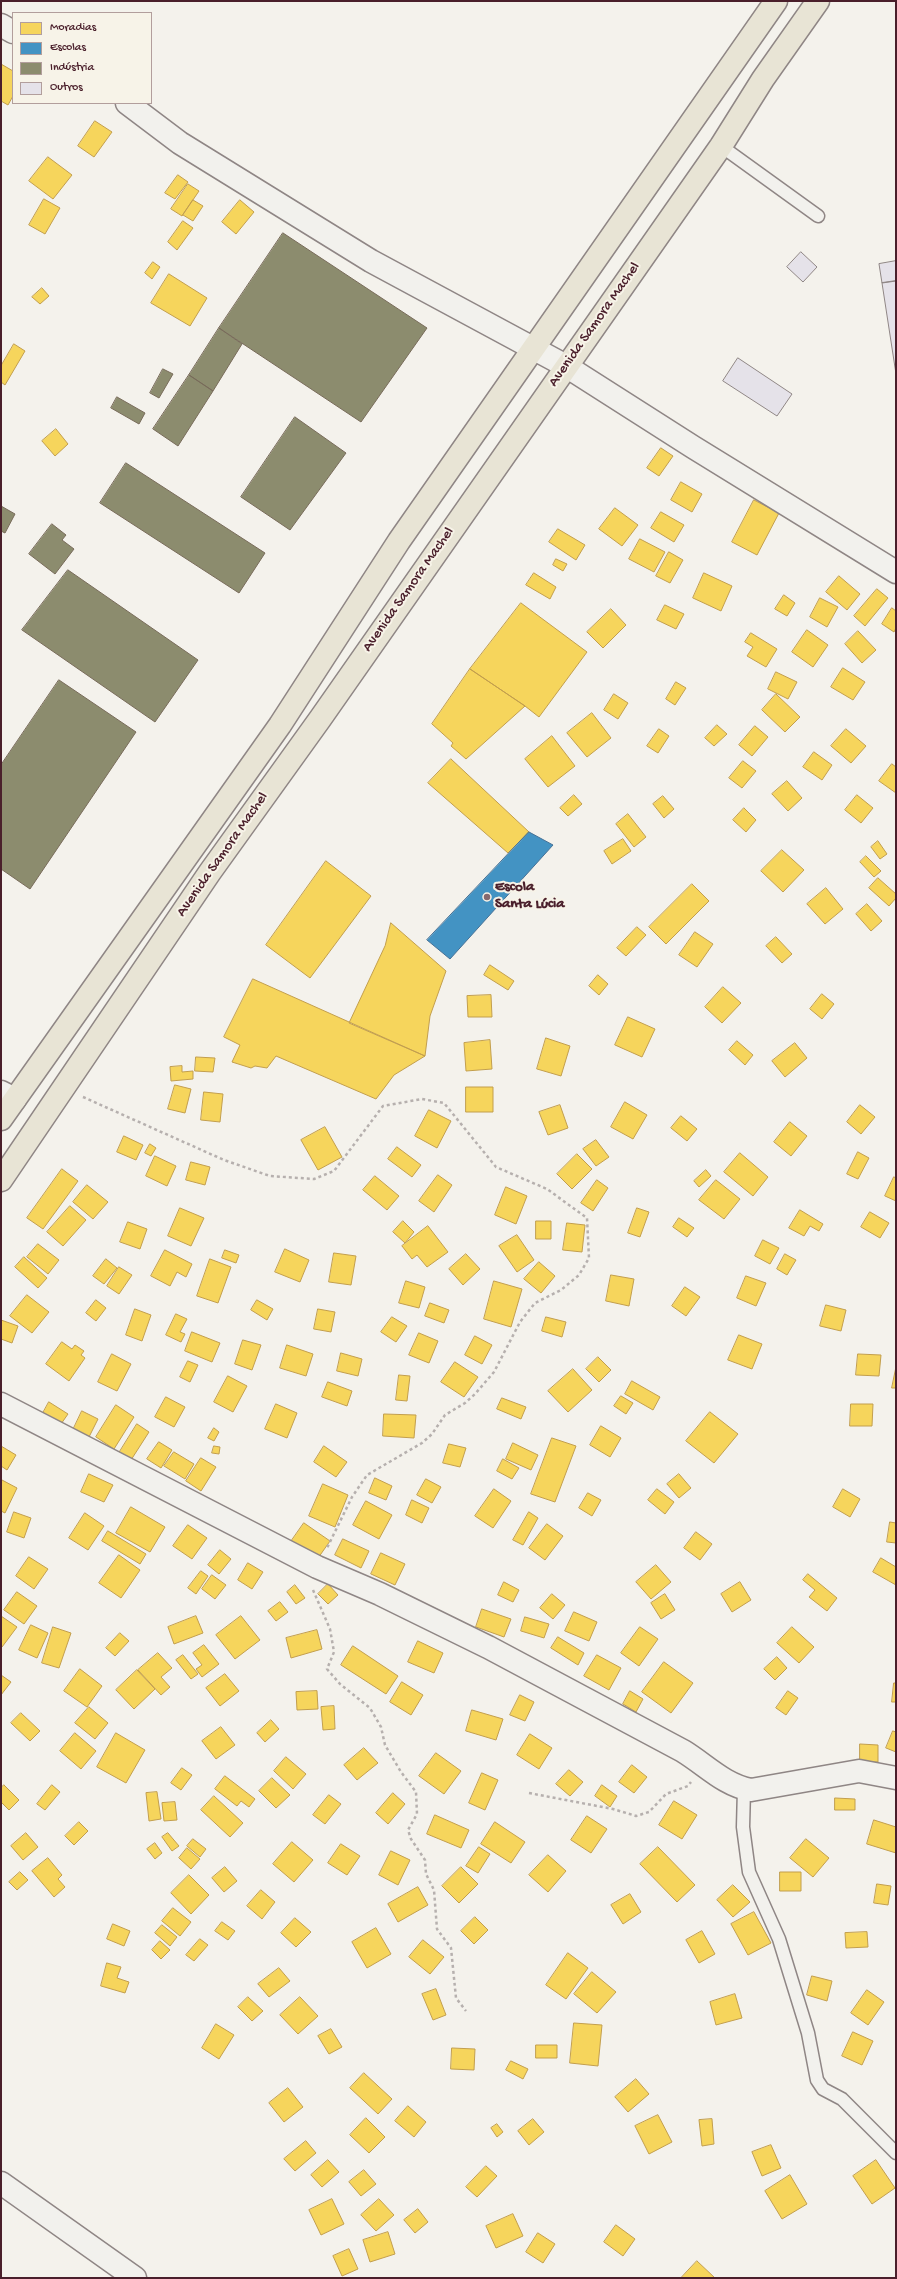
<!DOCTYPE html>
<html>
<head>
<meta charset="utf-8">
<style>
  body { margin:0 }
  #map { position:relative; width:897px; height:2279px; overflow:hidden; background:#f4f2ec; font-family:"Gochi Hand",sans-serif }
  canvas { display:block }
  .frame { position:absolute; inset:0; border:2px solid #4a1f2b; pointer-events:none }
  .legend { position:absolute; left:12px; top:12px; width:140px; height:92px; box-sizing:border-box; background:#f7f3e8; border:1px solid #b29e9c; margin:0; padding:5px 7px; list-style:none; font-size:12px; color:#4a1f2b }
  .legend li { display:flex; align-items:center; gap:8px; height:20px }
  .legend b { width:20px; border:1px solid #b29e9c }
</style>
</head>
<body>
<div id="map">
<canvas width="897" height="2279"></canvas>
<div class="frame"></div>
<ul class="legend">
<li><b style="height:11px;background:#f6d55c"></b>Moradias</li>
<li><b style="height:11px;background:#4393c3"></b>Escolas</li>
<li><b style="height:11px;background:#8c8c6e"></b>Indústria</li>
<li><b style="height:11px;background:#e5e2e9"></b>Outros</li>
</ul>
</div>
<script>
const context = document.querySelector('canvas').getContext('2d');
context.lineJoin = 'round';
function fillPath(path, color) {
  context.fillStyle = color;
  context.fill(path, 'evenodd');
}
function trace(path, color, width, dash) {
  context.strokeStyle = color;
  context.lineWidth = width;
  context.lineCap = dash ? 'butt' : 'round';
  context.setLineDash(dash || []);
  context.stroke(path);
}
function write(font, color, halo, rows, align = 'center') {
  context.font = font + ' "Gochi Hand",sans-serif';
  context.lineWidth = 4;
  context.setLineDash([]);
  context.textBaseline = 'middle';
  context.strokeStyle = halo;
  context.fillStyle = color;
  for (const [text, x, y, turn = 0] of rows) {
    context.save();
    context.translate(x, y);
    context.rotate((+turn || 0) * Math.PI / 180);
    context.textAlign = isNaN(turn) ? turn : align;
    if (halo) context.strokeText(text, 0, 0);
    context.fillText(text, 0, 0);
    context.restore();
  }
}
const homes = new Path2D(`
  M1,64L13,71V96L8,105L1,101Z
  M95,121L112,132L94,157L78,146Z
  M48,157L72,175L53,199L29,181Z
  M178,175L188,182L175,199L165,193Z
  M188,184L199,191L182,216L171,209Z
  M44,199L60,208L45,234L29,225Z
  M193,200L203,206L193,221L183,215Z
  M240,200L254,212L236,234L222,222Z
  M183,221L193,228L177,250L168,242Z
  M153,262L160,267L152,279L145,273Z
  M169,274L207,298L190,326L151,303Z
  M42,288L49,296L40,304L32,297Z
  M14,344L25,351L5,385L1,382V366Z
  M56,429L68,444L55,456L42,441Z
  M661,448L673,456L659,476L647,468Z
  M681,482L702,494L692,512L671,500Z
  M754,500L779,513L757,555L732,542Z
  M615,508L638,525L622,546L599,529Z
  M661,512L684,525L674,542L651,528Z
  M558,529L585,545L576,560L549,542Z
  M640,539L665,552L654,572L629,559Z
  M669,552L683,560L670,583L656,576Z
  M556,559L567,564L563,571L553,565Z
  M534,573L556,587L550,599L526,585Z
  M704,573L732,586L721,611L693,598Z
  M839,576L860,594L847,610L826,592Z
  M877,589L888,598L865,626L854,616Z
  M784,595L795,603L787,616L775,609Z
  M820,598L838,607L827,627L810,617Z
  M521,603L587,652L539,717L525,706L470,669Z
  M665,605L684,614L676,629L657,620Z
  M892,608L896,611V628L894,632L882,624Z
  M611,609L626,625L603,648L587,632Z
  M807,630L828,645L813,667L792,652Z
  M858,631L876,650L862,663L845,644Z
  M751,633L777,649L766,667L747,656L753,647L745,642Z
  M843,668L865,682L853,700L831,687Z
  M470,669L525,706L466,759L451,746L453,743L432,724Z
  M776,672L797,682L788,699L768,689Z
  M676,682L686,688L675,705L666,699Z
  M614,694L628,703L618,719L604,710Z
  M776,694L800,717L785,732L762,710Z
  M592,713L611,738L587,757L567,733Z
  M717,725L727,734L714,746L705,738Z
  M755,726L768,737L752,756L739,745Z
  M659,729L669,736L658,753L647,746Z
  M846,729L866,746L851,763L831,746Z
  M552,736L575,766L548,787L525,759Z
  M814,752L832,765L822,780L803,767Z
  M451,759L529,832L508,853L428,783Z
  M743,761L756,771L742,788L729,778Z
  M892,764L896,767V793L879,781Z
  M787,781L802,798L788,811L772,794Z
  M574,795L582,804L568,816L560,808Z
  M857,795L873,808L861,823L845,810Z
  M663,796L674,809L664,818L653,804Z
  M744,808L756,820L746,832L733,820Z
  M628,814L646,837L634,847L616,824Z
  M623,839L631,851L612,864L604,851Z
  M878,841L887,854L880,859L871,847Z
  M782,850L804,870L783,892L761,871Z
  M866,856L881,871L874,877L860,862Z
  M326,861L371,896L310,978L266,945Z
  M878,878L896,894V898L889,906L869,888Z
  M692,884L709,901L666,944L649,927Z
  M826,888L843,909L825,924L807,904Z
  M867,904L882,921L871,931L856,914Z
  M391,923L446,971L430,1016L425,1056L349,1023L385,946Z
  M637,927L646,935L626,956L617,948Z
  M695,932L713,944L697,967L679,955Z
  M776,937L792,954L782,963L766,946Z
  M490,965L514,981L508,990L484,975Z
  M598,975L608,984L599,995L589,986Z
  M253,979L425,1056L394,1075L376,1099L276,1056L267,1068L255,1066L251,1068L232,1062L240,1045L224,1037Z
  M723,987L741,1003L722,1023L705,1007Z
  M822,994L834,1004L822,1019L810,1009Z
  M491,995L492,1017H468L467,996Z
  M628,1017L655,1029L642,1057L615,1045Z
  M546,1038L570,1046L561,1076L537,1069Z
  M490,1040L492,1069L466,1071L464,1043Z
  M737,1041L753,1055L745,1065L729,1050Z
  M795,1043L807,1058L785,1077L772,1061Z
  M196,1057L215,1058L213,1072L195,1071Z
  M182,1066V1072L193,1071V1079L171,1081L170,1067Z
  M175,1085L191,1089L185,1113L168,1109Z
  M466,1087H493V1112H466Z
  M204,1092L223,1094L220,1122L201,1120Z
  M625,1102L647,1115L633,1139L611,1127Z
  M560,1105L568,1128L548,1135L539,1112Z
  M860,1105L875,1117L861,1134L847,1122Z
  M429,1110L451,1121L437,1148L415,1136Z
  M681,1116L697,1129L687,1141L671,1128Z
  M790,1122L807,1136L791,1156L774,1142Z
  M325,1127L342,1157L318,1170L301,1140Z
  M124,1136L143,1145L136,1160L117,1152Z
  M596,1140L609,1157L596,1166L583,1149Z
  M150,1144L156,1148L151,1156L145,1153Z
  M397,1147L421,1165L412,1177L388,1159Z
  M858,1152L869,1158L858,1179L847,1174Z
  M740,1153L768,1177L753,1196L724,1172Z
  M577,1154L592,1169L572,1189L557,1174Z
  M155,1156L176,1166L167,1186L146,1176Z
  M191,1162L210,1167L205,1185L186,1180Z
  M62,1169L78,1181L43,1229L27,1218Z
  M706,1170L711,1176L699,1187L694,1181Z
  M438,1175L452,1185L434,1212L419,1201Z
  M375,1176L399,1196L387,1210L363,1190Z
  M894,1177L896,1178V1201L885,1196Z
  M597,1180L608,1188L593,1211L581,1203Z
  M716,1180L740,1199L724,1219L699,1200Z
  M87,1185L108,1202L93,1219L73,1202Z
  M506,1187L527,1196L516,1224L495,1215Z
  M70,1206L86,1220L63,1246L47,1232Z
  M180,1208L204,1218L191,1246L168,1236Z
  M637,1208L649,1212L640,1237L628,1233Z
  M800,1210L823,1224L819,1231L810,1226L804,1236L789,1228Z
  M870,1212L889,1223L880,1238L861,1227Z
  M679,1218L694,1228L687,1237L673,1227Z
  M403,1221L414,1232L405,1243L393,1232Z
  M536,1221H551V1239H536Z
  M128,1222L147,1229L140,1249L120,1242Z
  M567,1223L585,1225L582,1252L563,1250Z
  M428,1226L448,1252L427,1267L417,1255L412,1259L402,1246Z
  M517,1235L534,1260L517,1272L499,1246Z
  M763,1240L779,1248L770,1264L755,1256Z
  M38,1244L59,1260L48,1274L27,1257Z
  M285,1249L309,1260L300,1282L275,1272Z
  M165,1250L192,1264L186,1277L177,1272L170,1286L151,1276Z
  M225,1250L239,1255L236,1263L222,1258Z
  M334,1253L356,1256L351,1285L329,1282Z
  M466,1254L480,1269L463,1285L449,1269Z
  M785,1254L796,1260L787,1275L777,1269Z
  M24,1257L47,1278L38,1288L15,1267Z
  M106,1259L117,1268L104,1284L93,1276Z
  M210,1259L231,1267L218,1303L197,1296Z
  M539,1262L555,1276L541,1293L524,1279Z
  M119,1267L132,1275L119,1294L107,1286Z
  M611,1275L634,1279L629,1306L606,1301Z
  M746,1276L766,1283L756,1306L737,1298Z
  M406,1281L425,1287L419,1308L399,1303Z
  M494,1281L522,1289L511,1327L484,1319Z
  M685,1287L700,1297L686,1316L672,1306Z
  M27,1295L49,1312L32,1333L10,1316Z
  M96,1300L106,1308L96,1321L86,1313Z
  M257,1300L273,1309L267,1320L251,1310Z
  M430,1303L449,1310L444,1323L425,1316Z
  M826,1305L846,1310L841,1331L820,1326Z
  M135,1309L151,1315L142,1341L126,1335Z
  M318,1309L335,1312L331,1332L314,1329Z
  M176,1314L187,1319L180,1332L185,1334L181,1342L166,1335Z
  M392,1317L407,1326L396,1342L381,1332Z
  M546,1317L566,1322L562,1337L542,1331Z
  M1,1320L18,1326L12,1343L1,1339Z
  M192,1332L220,1343L212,1362L185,1351Z
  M419,1333L438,1341L429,1363L409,1355Z
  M739,1335L762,1344L752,1369L728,1360Z
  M475,1336L492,1345L482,1364L465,1355Z
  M243,1340L261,1345L252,1370L235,1364Z
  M62,1342L72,1349L75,1345L84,1351L81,1355L85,1358L69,1381L46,1364Z
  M287,1345L313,1354L306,1376L280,1368Z
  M341,1353L362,1359L358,1376L337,1371Z
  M112,1354L131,1364L117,1391L98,1382Z
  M858,1354L881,1355L879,1376L856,1375Z
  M598,1357L611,1370L599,1382L586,1369Z
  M188,1361L198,1365L190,1382L180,1377Z
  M455,1362L478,1377L464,1397L441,1382Z
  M896,1367V1388H892Z
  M573,1369L592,1390L568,1412L548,1391Z
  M399,1375L410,1376L407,1401L396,1400Z
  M228,1376L247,1386L233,1412L214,1402Z
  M632,1381L660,1397L653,1410L625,1394Z
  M328,1382L352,1391L347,1406L322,1397Z
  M621,1396L633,1403L626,1414L614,1406Z
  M166,1397L185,1407L174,1427L155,1417Z
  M502,1398L526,1407L521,1419L497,1409Z
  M49,1402L68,1414L61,1424L43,1413Z
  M276,1404L297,1413L287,1438L265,1429Z
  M851,1404H873L872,1426H850Z
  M116,1405L134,1417L114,1449L96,1437Z
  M82,1411L98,1419L89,1437L73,1430Z
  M710,1412L738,1434L714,1463L686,1441Z
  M384,1414L416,1415L414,1438L383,1436Z
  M137,1424L149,1432L131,1460L119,1453Z
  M601,1426L621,1438L610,1457L590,1445Z
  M214,1428L219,1432L214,1441L208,1438Z
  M552,1438L576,1446L555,1502L531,1494Z
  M159,1442L172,1450L161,1468L147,1459Z
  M513,1443L538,1455L531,1470L506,1459Z
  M449,1444L466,1448L460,1467L443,1463Z
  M1,1446L16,1455L7,1470L1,1466Z
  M214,1446L220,1447L219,1454L212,1453Z
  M324,1446L347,1462L336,1477L314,1462Z
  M174,1452L194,1464L185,1479L164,1466Z
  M201,1458L216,1467L201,1491L186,1481Z
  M503,1459L519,1468L512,1479L497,1471Z
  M89,1474L113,1485L104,1502L81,1492Z
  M679,1474L691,1488L679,1498L667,1484Z
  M375,1478L392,1486L386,1500L369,1493Z
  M426,1479L441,1487L432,1503L417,1495Z
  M2,1480L17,1488L5,1513L1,1511Z
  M323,1484L348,1495L335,1527L309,1516Z
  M494,1489L511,1501L493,1528L475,1516Z
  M657,1489L674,1502L665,1514L648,1500Z
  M843,1489L860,1499L850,1517L833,1507Z
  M588,1493L601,1500L592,1516L579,1508Z
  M412,1500L429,1508L422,1523L406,1515Z
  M366,1501L392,1515L379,1539L353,1525Z
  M131,1507L165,1527L150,1552L116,1533Z
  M14,1512L31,1518L24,1538L7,1532Z
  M529,1512L538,1518L523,1545L513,1540Z
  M85,1513L104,1526L88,1550L69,1538Z
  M890,1522L896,1523V1543L887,1542Z
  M304,1523L330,1541L316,1561L290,1543Z
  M547,1524L563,1536L545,1560L529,1548Z
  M188,1525L207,1538L192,1559L173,1546Z
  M108,1531L146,1554L140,1564L102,1541Z
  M696,1532L712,1544L700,1560L684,1548Z
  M343,1539L369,1551L361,1568L335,1555Z
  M220,1550L231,1559L219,1574L208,1565Z
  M381,1553L405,1564L395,1585L371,1574Z
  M119,1555L140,1570L121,1598L99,1583Z
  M29,1557L48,1569L34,1589L16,1576Z
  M881,1558L896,1567V1585L873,1572Z
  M248,1563L263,1572L252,1589L238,1580Z
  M656,1565L671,1582L651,1599L636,1582Z
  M201,1571L208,1576L196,1594L188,1588Z
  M808,1574L837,1598L827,1611L809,1597L815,1590L803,1580Z
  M212,1575L226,1585L215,1599L202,1589Z
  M504,1582L519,1590L513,1602L498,1595Z
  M740,1582L751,1600L732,1612L721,1594Z
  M328,1584L338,1595L328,1604L318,1594Z
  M295,1585L305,1598L296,1604L287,1592Z
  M17,1592L37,1606L24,1624L4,1610Z
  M552,1594L565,1605L553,1619L540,1608Z
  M665,1594L675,1610L661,1619L651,1603Z
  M280,1602L288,1612L276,1621L268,1611Z
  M482,1609L511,1619L504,1637L476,1627Z
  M574,1612L597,1622L589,1641L565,1631Z
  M1,1616L17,1627L2,1647L1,1646Z
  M196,1616L203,1633L174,1644L168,1627Z
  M241,1616L260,1640L235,1659L216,1635Z
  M525,1617L549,1624L544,1638L521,1631Z
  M31,1625L48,1633L37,1658L19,1650Z
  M53,1627L71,1633L59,1668L42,1663Z
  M640,1627L658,1639L639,1666L621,1653Z
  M792,1627L814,1647L799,1663L777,1643Z
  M317,1630L322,1649L291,1658L286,1638Z
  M120,1633L129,1641L115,1656L106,1648Z
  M558,1637L584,1653L578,1665L551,1648Z
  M418,1641L443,1653L434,1673L408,1662Z
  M204,1645L219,1664L202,1677L196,1669L202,1665L193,1653Z
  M353,1646L398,1676L386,1694L341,1665Z
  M158,1653L172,1668L161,1677L170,1687L161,1695L138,1670Z
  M183,1655L198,1674L191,1679L176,1660Z
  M597,1655L621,1668L609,1690L584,1676Z
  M777,1657L787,1668L775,1680L764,1669Z
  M664,1662L693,1683L671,1713L642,1692Z
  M80,1669L102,1686L87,1707L64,1691Z
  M137,1670L155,1689L134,1709L116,1690Z
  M225,1674L239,1691L220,1706L206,1688Z
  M1,1675L11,1682L1,1695Z
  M402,1682L423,1695L411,1715L390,1702Z
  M894,1683H896V1702H892Z
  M317,1691L318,1709L297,1710L296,1692Z
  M630,1691L643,1699L636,1712L623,1704Z
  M788,1691L798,1698L786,1715L776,1708Z
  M520,1695L534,1702L525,1721L510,1715Z
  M334,1706L335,1729L323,1730L321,1707Z
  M89,1707L108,1723L95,1739L75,1723Z
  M472,1710L503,1719L496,1740L466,1731Z
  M21,1713L40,1731L30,1741L11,1723Z
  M271,1720L279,1729L265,1742L257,1733Z
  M221,1727L235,1745L216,1759L202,1741Z
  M893,1731L896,1732V1752L886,1748Z
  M75,1733L96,1751L81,1769L60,1751Z
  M116,1733L145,1750L126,1783L97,1767Z
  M530,1734L552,1748L539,1769L517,1755Z
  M860,1744L878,1745V1762H860Z
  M364,1748L378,1763L357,1780L344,1765Z
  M436,1753L461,1771L444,1794L419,1776Z
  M286,1757L306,1774L293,1789L274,1771Z
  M632,1765L647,1777L634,1793L619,1782Z
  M182,1768L192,1775L181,1790L171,1783Z
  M569,1770L583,1782L570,1796L556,1784Z
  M482,1773L498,1780L485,1810L469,1803Z
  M225,1776L255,1799L249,1807L241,1801L237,1806L215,1789Z
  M272,1778L290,1795L276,1808L259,1791Z
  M4,1785L19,1800L9,1810L1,1802V1788Z
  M52,1785L60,1792L45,1810L37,1804Z
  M602,1785L617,1796L610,1807L595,1796Z
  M157,1792L161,1819L149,1821L146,1793Z
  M393,1793L405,1804L388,1824L376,1813Z
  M329,1795L341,1804L325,1824L313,1815Z
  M214,1796L243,1823L230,1837L201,1810Z
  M835,1798L855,1799V1810H835Z
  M674,1801L697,1815L682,1839L659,1825Z
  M175,1802L177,1820L164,1821L162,1803Z
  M435,1815L469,1830L461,1848L427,1834Z
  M587,1816L607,1829L591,1853L571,1840Z
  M874,1820L896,1827V1853L867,1844Z
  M79,1822L88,1831L74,1845L65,1836Z
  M495,1822L525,1842L511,1863L481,1844Z
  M26,1833L38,1847L23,1860L11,1846Z
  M168,1833L179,1846L172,1851L162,1837Z
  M193,1839L206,1849L200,1857L187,1846Z
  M806,1839L829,1858L813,1877L790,1858Z
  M292,1842L313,1860L294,1882L273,1864Z
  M155,1843L162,1853L155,1859L147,1849Z
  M341,1844L360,1856L347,1875L328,1863Z
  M479,1847L490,1854L478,1873L466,1866Z
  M658,1847L695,1885L677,1902L640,1864Z
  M187,1848L200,1859L191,1869L179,1858Z
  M391,1851L410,1860L398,1885L379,1875Z
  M548,1855L566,1871L548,1892L529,1875Z
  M48,1858L62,1875L58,1879L65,1887L54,1897L32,1871Z
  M225,1867L237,1881L224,1892L212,1878Z
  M461,1867L478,1884L459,1903L442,1886Z
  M20,1872L28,1880L17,1890L9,1882Z
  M780,1872H801V1891H780Z
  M189,1875L209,1895L191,1914L171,1893Z
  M877,1884L891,1886L888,1905L874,1903Z
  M733,1885L750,1902L733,1917L717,1900Z
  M418,1887L428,1905L398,1922L388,1904Z
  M261,1890L275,1902L262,1919L247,1906Z
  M630,1894L641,1912L623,1924L611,1905Z
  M173,1908L191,1922L180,1936L162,1921Z
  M754,1912L771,1943L748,1955L731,1924Z
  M475,1917L488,1930L474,1944L461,1931Z
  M295,1918L311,1932L296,1947L281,1933Z
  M222,1922L235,1931L228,1940L215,1931Z
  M113,1924L130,1931L124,1946L107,1939Z
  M162,1925L177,1937L170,1946L155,1933Z
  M376,1928L391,1954L367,1968L352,1942Z
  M702,1931L715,1954L699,1963L686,1940Z
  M867,1932L868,1947L846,1948L845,1933Z
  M200,1939L208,1945L194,1961L186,1955Z
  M423,1940L444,1957L430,1974L409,1957Z
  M160,1941L170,1950L161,1959L152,1950Z
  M568,1953L588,1968L566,1999L546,1985Z
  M107,1963L121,1967L117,1978L129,1982L125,1993L101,1986Z
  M279,1968L290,1981L269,1997L258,1984Z
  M592,1972L616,1992L597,2013L574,1994Z
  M812,1976L832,1981L827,2001L807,1995Z
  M436,1989L446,2015L433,2020L422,1994Z
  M867,1990L884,2002L868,2025L851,2013Z
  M735,1994L742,2018L716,2025L710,2002Z
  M248,1997L263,2011L252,2021L238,2007Z
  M300,1997L318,2016L298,2034L280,2015Z
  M574,2023L602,2025L598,2066L570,2063Z
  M216,2024L234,2035L219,2059L202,2048Z
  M331,2029L342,2047L329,2054L318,2036Z
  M853,2032L873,2041L862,2065L842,2056Z
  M536,2045H557V2058H536Z
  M452,2048L475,2049L474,2070L451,2069Z
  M511,2061L528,2069L523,2079L506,2070Z
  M364,2073L392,2099L378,2114L350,2088Z
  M636,2079L649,2094L628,2112L615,2097Z
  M288,2088L303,2107L284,2122L269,2103Z
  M408,2106L426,2122L414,2137L395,2121Z
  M658,2115L672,2142L649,2154L635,2126Z
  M366,2118L385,2137L369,2153L350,2135Z
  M533,2119L544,2132L529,2145L518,2131Z
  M712,2119L714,2144L702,2146L699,2120Z
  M497,2124L503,2132L497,2137L491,2128Z
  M306,2141L316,2153L295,2171L284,2159Z
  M771,2145L781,2168L762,2176L752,2152Z
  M328,2160L339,2172L322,2187L311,2175Z
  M876,2160L895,2188L872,2204L853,2176Z
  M486,2166L497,2176L477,2197L466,2187Z
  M364,2170L376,2184L361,2196L349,2182Z
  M790,2175L807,2204L782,2219L765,2191Z
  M332,2199L344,2224L321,2235L309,2210Z
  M379,2199L394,2215L376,2231L361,2215Z
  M418,2209L428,2222L415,2233L404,2220Z
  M513,2214L523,2236L496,2248L486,2226Z
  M616,2225L635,2239L623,2256L604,2242Z
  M388,2232L395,2254L370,2262L363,2240Z
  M538,2233L555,2244L543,2263L526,2252Z
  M349,2249L358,2269L342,2276L333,2256Z
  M697,2261L715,2278H681Z`);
fillPath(homes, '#f6d55c');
trace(homes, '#c29e4d', 1);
const schools = new Path2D(`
  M529,832L553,845L450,959L427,940Z`);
fillPath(schools, '#4393c3');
trace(schools, '#457095', 1);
const industry = new Path2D(`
  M283,233L427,328L361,422L219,328Z
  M219,328L242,344L213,391L189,375Z
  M163,369L173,374L159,398L150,393Z
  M189,375L213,391L178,446L153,429Z
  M117,397L145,413L139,424L111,408Z
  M295,417L346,453L290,530L241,497Z
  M126,463L265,553L239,593L100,503Z
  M1,506L15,514L5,533L1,531Z
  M52,524L66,535L62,540L74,549L55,574L29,554Z
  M68,570L198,660L155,722L22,630Z
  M59,680L136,732L30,889L1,869V765Z`);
fillPath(industry, '#8c8c6e');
trace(industry, '#786b5a', 1);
const building = new Path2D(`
  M801,252L817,267L803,282L787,267Z
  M896,261V281L882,283L879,264Z
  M896,281V374L882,283Z
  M738,358L792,394L777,416L723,381Z`);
fillPath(building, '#e5e2e9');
trace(building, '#8f8685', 1);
const service = new Path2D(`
  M721,146L818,216
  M744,1789L743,1827L749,1872L779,1939L808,2033L817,2080L823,2089L842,2099L896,2153`);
const minor = new Path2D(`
  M1,25L13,32
  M127,103L180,143L371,261L566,366L693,447L896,572
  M1,1092L15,1099
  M1,1404L317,1567L380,1594L488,1647L683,1751C706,1765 724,1785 751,1790L859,1771L896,1778
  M1,2183L135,2278`);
const trunk = new Path2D(`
  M1,1119L280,725L399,541L776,1
  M1,1180L210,872L320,719L721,146L763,79L818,1`);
trace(service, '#8f8685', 15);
trace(minor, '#8f8685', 25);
trace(trunk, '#8f8685', 25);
trace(new Path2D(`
  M83,1097L224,1160L270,1176L314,1179L334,1171L383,1106L422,1099L444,1103L496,1167L547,1189L587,1218L589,1258L579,1275L561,1290L535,1303L520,1322L494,1372L475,1394L465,1403L445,1415L432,1434L422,1443L367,1475L352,1497L327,1548
  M313,1590L330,1629L334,1652L327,1669L340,1684L370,1708L381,1727L385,1745L401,1772L416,1792L417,1814L408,1830L411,1839L425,1860L426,1874L434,1890L437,1929L451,1948L456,1998L466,2011
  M529,1793L613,1809L636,1816L649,1812L666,1794L688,1786L691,1782`), '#b6b0ae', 2.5, [3, 3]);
trace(service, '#f2f1ed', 12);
trace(minor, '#f2f1ed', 22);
trace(trunk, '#e8e4d5', 22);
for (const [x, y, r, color] of [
  [487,897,4,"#86696f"]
]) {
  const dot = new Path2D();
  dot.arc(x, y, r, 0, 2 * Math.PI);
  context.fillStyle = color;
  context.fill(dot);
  trace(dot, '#f7f3e8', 1.5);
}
write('15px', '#4a1f2b', '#f7f3e8', [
  ["Avenida Samora Machel",595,325,-55],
  ["Avenida Samora Machel",409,590,-55],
  ["Avenida Samora Machel",223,855,-55]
]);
write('bold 15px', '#4a1f2b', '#f7f3e8', [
  ["Escola",495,888],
  ["Santa Lúcia",495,905]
], 'left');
</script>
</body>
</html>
